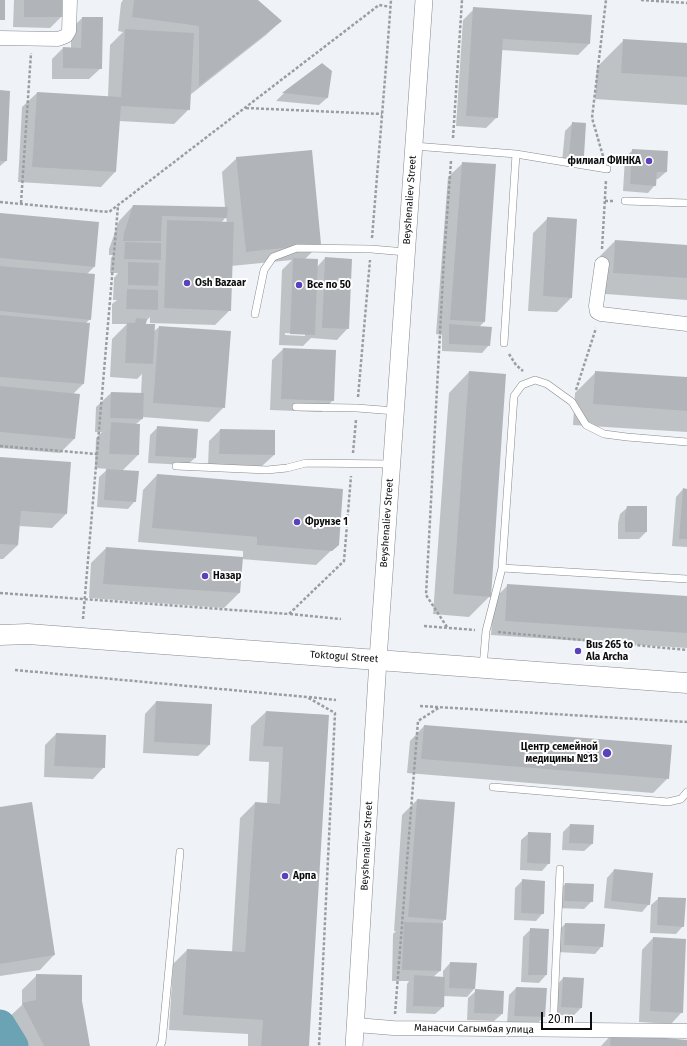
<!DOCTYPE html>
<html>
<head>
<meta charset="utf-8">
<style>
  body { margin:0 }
  #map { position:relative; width:687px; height:1046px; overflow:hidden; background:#eff3f7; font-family:"Fira Sans",sans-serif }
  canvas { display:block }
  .scale { position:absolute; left:541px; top:1012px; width:51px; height:18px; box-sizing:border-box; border:2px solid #0c0d0f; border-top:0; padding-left:5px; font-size:12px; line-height:14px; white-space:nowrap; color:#0c0d0f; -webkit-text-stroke:3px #fff; paint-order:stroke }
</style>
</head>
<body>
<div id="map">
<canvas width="687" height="1046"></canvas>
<div class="scale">20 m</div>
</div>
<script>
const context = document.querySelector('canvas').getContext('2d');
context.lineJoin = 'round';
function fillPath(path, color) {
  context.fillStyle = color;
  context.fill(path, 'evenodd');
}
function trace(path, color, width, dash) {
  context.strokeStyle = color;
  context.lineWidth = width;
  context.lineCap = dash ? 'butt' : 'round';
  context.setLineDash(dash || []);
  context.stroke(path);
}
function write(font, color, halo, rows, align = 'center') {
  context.font = font + ' "Fira Sans",sans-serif';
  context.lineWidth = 4;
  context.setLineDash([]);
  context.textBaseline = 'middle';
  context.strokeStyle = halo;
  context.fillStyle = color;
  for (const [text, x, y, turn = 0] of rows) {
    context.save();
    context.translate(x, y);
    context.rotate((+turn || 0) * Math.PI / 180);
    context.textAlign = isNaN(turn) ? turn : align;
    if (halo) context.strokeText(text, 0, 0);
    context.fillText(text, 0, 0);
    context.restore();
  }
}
fillPath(new Path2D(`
  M14,0H61V17L50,28L13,27Z
  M123,0H256L281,21L266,35L190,95L189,109L174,124L119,121L115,172L101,187L18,182L22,107L37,93L108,97L110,45L123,32L118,31L121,3Z
  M474,9L589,44L578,55L501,50L497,117L486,128L456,126L463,20Z
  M82,18L101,68L89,79H52V59L63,48H71V29Z
  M624,40L687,44V105L595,99L597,67Z
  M322,64L327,98L319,105L276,101L283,94Z
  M0,91L6,161L0,166Z
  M573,123L583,155L575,163L562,162L565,131Z
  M633,150L666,172L658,179H656L655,185L648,193L623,191L625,157Z
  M237,158L320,244L305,259L317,267L325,258L348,328L337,340L311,338L303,346L279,345L282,270L292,260L231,266L230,310L215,325L150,323V317L146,321L145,325L153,332L159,327L224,407L209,422L142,417V419L136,424L138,455L122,471L135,501L128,509L97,507L99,477L108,469L95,468L96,438L102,432H95L96,407L111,393L141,394L142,374L137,379L110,377L112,339L127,324H112V304L117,300H113L114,278L118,273H110L111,258L113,255H109V249L119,221L133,206L225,208L222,172ZM226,217L227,223H221ZM285,333L305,334V336L285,335Z
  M463,163L495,165L484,322L479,327L489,345L482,353L442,351V335L436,334L448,177Z
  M0,214L94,267L86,275L90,319L86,323L83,384L73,394L74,439L60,453L0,448Z
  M548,218L571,298L557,312L528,311L533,233Z
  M615,241L687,246V300L592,293L595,261Z
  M283,349L333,400L322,412L270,410L272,360Z
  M469,372L490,596L469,617L433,614L449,393Z
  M596,372L687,378V432L573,425L575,393Z
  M158,427L195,458L187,465L148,463L150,435Z
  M220,430L274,455L262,466L208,465L209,441Z
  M0,458L66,514L52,528L19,526L18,545L3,559H0Z
  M157,475L338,544L316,565L241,559L239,593L224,608L89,598L91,563L106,548L243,558V551L138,542L143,490Z
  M683,489L687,490V547L672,546L676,497Z
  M628,507L646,532L639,539H618V523L620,514Z
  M508,585L687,597V648L491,635L493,600Z
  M156,702L209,745L198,756L143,753L145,714Z
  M266,712L328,715L308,1046H248V1034L169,1030L173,964L187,950L232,952L240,818L255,803L267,804L269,762L249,761L251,726Z
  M424,726L668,778L653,793L407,773L410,741Z
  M56,734L104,767L93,779L44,777L45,745Z
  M417,800L445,919L442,923L440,971L433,977L443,978V971L450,963L475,964L474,989L467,997L443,996V1007L435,1014L406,1013L407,984L409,981H392L393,934L396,931H394L402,815Z
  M31,803L54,955L40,970L0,976V808Z
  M570,825L592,844L584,851L562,850L563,832Z
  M529,833L549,863L542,871L520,870L521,840Z
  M614,870L649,904L642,912L604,908L607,878Z
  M523,880L543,913L536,921L514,920L515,888Z
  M565,884L592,901L584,909L557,908L558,891Z
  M659,898L683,926L676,934L650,933L651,905Z
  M565,924L602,946L595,954L557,952L558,931Z
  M531,929L548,930L546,975L539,983L521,982L523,937Z
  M653,938L682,1012L671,1024L639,1022L642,950Z
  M37,975L81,1001L89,1046H22L8,1018L22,1005V990Z
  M563,978L581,1008L574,1015H554L556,986Z
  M516,988L544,1016L537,1024L507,1023L509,995Z
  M476,991L502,1014L494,1021L467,1020L468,998Z
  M612,1034L687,1041V1046H601Z`), '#0003');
trace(new Path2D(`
  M0,1025L13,1046`), '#6ca3b4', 31);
fillPath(new Path2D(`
  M0,0H5V20H0Z
  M24,0H62V17H24Z
  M134,0H258L282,21L199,86V26L132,17Z
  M473,7L592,15L590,44L503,39L498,118L466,116Z
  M82,17H103L102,69L63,68V47L81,48Z
  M125,29L194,33L190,110L121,106L116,172L32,167L37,92L121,97Z
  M623,39L687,43V77L621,73Z
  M322,63L332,71L328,98L282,93Z
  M0,90L10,91L7,161H0Z
  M572,122L586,123L584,156L569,155Z
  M632,149L668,151L667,172H657L656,186L630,184Z
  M312,150L321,244L246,252L236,157Z
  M462,162L496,164L485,322L450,320Z
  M133,205L228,207L227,218L162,216L161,241H123L124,233Z
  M0,213L99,222L95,267L0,258Z
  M547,217L577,219L572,298L543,296Z
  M167,220L234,222L231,311L164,308Z
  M615,240L687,245V278L613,273Z
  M125,242L161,243V260L124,259Z
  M325,257L352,259L349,329L322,328Z
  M293,258L318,259L315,335L290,334Z
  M128,262L159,263L158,286L128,285Z
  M0,266L95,274L91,320L0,311Z
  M127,289L158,290V310L126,309Z
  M0,315L90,323L84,384L0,377Z
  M136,318L147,319L146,324H155L153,364L125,363L127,323H135Z
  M449,324L492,327L490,346L449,344Z
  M159,326L231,331L225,408L153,403Z
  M283,348L336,350L334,401L281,399Z
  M469,371L506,374L491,597L453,594Z
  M595,371L687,377V411L593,404Z
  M0,386L80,394L75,439L0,432Z
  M111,392L144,393L143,419L110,418Z
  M111,422L140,424L139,455L109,454Z
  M157,426L198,429L196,458L155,456Z
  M220,429L275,430V455L219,454Z
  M0,457L71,462L67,514L21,511L18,545L0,544Z
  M106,469L139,471L136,502L104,500Z
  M157,474L343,489L339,545L332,551L257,545V537L152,528Z
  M683,488L687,489V539H679Z
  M627,506H647V532H625V515Z
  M106,547L243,557L240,593L103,584Z
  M507,584L687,596V633L505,621Z
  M156,701L212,704L210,745L154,742Z
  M266,711L329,715L309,1046H261L263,1020L183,1015L187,949L245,952L255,802L280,804L283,747L263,746Z
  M424,725L672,745L669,779L421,759Z
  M56,733L106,735L105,768L54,766Z
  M417,799L455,802L446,920L408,917Z
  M32,802L55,955L0,964V807Z
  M570,824L594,825L593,844L569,843Z
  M528,832L551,833L550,864L527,863Z
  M614,869L653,873L650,905L611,901Z
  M522,879L545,881L544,914L521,913Z
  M565,883L594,884L593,902L564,901Z
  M658,897L686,898L684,927L657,925Z
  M404,922L443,923L441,971L402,970Z
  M565,923L605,924L603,947L564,945Z
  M530,928L549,929L547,975H528Z
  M653,937L686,939L683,1013L650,1011Z
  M450,962L477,963L475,989L449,988Z
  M36,974L82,975V1001L90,1046H44L22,1003L36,1000Z
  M414,975L445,977L444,1007L413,1006Z
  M563,977L584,978L582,1008L561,1007Z
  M516,987L547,988L545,1017L514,1016Z
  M475,989L504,991L503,1014L474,1013Z
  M611,1033L687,1040V1046H610Z`), '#b1b5b9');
const service = new Path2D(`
  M414,146L516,154L607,169
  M625,201L687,203
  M255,314L264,270L273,257L297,248L371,249L406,252
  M504,343L516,154
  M296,407L357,408L395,411
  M176,466L267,470L287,468L306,463L392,464
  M502,568L687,579
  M483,667L486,631L502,568L514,396L522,385L535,380L547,384L572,402L586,425L604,434L627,437L687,442
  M493,787L668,802L681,799L687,792
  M553,1030L560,869
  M160,1046L162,1042L180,852`);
const minor = new Path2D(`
  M0,38L58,39L66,36L69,31L70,0
  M602,264L596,306L597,312L601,314L687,324
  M356,1025L393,1028L687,1031`);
const tertiary = new Path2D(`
  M354,1046L378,660L424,0`);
const secondary = new Path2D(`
  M0,635L28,634L687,683`);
trace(service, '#86898d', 8);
trace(minor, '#86898d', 15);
trace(tertiary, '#86898d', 18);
trace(secondary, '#86898d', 21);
trace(new Path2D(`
  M641,0L687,3
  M246,108L382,114
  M453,138L462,0
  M603,156L592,118L606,0
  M605,201H614
  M0,202L109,212L379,5L391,7
  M21,203L31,53
  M372,238L387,54L391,0
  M602,249L606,180
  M509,354L516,365L523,371
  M576,390L596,328
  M358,397L370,260
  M0,446L97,454
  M353,453L356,420
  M0,593L289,614L344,561L351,476
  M290,614L341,619
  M83,619L118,206
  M424,626L475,630
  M447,627L426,595L444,258L451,161
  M498,632L687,650
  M15,670L307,697L335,713L319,1046
  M309,697L336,700
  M420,706L687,722
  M395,1014L418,721L440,707`), '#9b9ea1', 2.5, [3, 2]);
trace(service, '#fff', 7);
trace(minor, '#fff', 14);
trace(tertiary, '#fff', 17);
trace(secondary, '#fff', 20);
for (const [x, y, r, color] of [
  [649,161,4,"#5b41ba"],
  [187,283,4,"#5b41ba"],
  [299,285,4,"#5b41ba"],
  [297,522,4,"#5b41ba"],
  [205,576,4,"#5b41ba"],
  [578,651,4,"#5b41ba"],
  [607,753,5,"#5b41ba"],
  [285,876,4,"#5b41ba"]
]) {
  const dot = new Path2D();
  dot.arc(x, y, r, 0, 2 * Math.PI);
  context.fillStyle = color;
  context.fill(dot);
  trace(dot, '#fff', 1.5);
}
write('bold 10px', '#0c0d0f', '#fff', [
  ["филиал ФИНКА",641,161,"right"],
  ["Osh Bazaar",195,283],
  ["Все по 50",307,285],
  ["Фрунзе 1",305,522],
  ["Назар",213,576],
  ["Bus 265 to",586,645],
  ["Ala Archa",586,657],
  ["Центр семейной",598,747,"right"],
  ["медицины №13",598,759,"right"],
  ["Арпа",293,876]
], 'left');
write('10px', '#0c0d0f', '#fff', [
  ["Beyshenaliev Street",410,200,-86],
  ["Beyshenaliev Street",387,523,-86],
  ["Toktogul Street",344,657,4],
  ["Beyshenaliev Street",367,846,-87],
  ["Манасчи Сагымбая улица",474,1029,1]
]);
</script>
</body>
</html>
